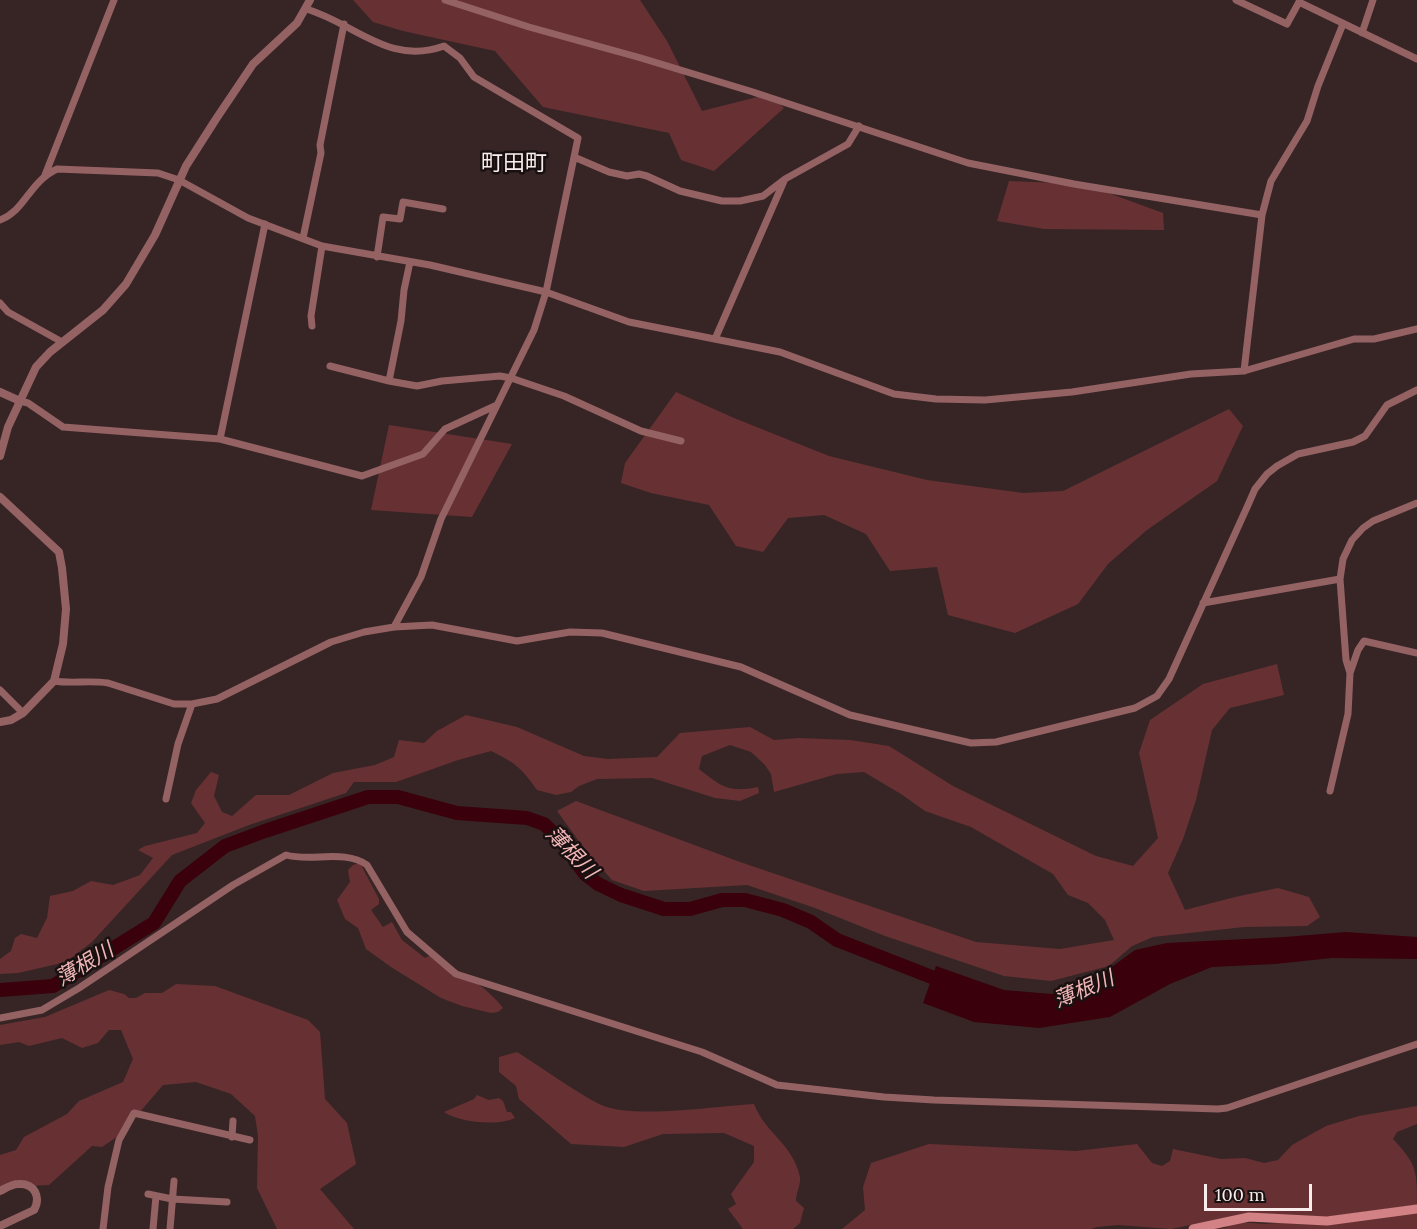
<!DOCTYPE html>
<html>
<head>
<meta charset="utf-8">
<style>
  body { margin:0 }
  #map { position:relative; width:1417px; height:1229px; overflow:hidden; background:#372525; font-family:Lora,serif }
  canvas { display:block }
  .scale { position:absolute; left:1204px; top:1184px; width:108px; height:27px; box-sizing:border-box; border:3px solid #f9ecec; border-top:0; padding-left:8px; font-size:18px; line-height:21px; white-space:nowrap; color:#f9ecec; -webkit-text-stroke:4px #191111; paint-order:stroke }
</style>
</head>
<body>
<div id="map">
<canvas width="1417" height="1229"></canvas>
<div class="scale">100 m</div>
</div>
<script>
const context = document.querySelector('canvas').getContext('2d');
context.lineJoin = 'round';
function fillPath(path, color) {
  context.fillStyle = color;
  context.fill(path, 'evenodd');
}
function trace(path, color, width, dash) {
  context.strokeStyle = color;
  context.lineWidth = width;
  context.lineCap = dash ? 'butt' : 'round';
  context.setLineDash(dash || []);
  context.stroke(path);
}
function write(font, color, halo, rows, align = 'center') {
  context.font = font + ' Lora,"Noto Sans JP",serif';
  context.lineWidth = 5;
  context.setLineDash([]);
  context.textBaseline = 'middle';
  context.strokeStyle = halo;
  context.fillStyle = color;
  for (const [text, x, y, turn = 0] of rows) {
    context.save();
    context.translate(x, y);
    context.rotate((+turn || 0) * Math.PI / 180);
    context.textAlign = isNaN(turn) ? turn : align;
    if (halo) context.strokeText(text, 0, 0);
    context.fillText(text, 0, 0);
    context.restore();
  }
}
fillPath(new Path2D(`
  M353,0H640L667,41L702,111L769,94L784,108L714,171L681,160L669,133L543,107L495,51L403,31L373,22Z
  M1009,181L1084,184L1163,213L1164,230L1044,229L997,221Z
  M676,392L734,418L829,456L927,480L1023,493L1063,491L1229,409L1243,426L1217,481L1147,530L1108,564L1078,604L1015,633L948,615L937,567L890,571L866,534L824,515L788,518L763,552L736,546L709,505L651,493L621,483L625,463Z
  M389,425L512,444L472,517L371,510Z
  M1277,664L1284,695L1230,708L1212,730L1196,800L1183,839L1168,873L1185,910L1235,897L1278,888L1309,897L1320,917L1307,926L1244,927L1153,937L1132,946L1109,966L1051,981L1004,976L885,936L815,908L747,885L644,891L612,880L586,851L557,811L576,801L740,862L976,942L1060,949L1114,940L1105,920L1088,903L1068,895L1053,874L971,827L925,811L901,794L864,772L837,774L774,792L771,774L765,765L751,752L730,745L702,756L699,769C721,787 730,793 758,787L759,793L740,801L715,798L652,778L597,779L579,786L571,792L556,795L537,790C522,768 514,762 491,751L458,760L396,782H354L346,793L249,825L172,855L92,942L66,962L18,973L0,974V959L11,951L15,938L21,934L37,938L47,918L50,896L73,891L91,881L113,885L140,875L153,858L138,850L145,846L197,833L205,823L191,803L196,790L211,772L219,775L214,796L222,812L232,816L256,795H289L333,773L375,765L394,757L399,740L424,743L437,731L466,715L517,727L584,756L608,759L657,757L680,733L750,727L774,740L799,738L850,740L889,746L953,786L1096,856L1133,866L1158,838L1139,753L1150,720L1203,684Z
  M360,863L379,899V904L371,910L383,927L392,922L402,940L425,958L431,955C456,970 485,984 503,1008L498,1012L491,1013L462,1006L441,998L391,967L366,949L358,928L345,919L337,900L350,882L348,870L353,865Z
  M176,984L215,986L308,1020L320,1032L325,1099L347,1123L356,1164L320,1189L354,1229H277L257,1188L258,1136L255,1116L231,1094L196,1082L163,1085L121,1134L102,1147L92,1146L49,1185L0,1187V1155L16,1150L24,1137L67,1114L79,1101L123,1082L133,1059L121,1030H109L98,1043L82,1048L62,1038L29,1046L19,1042L0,1045V1025L45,1017L109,990L124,994L129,998H136L145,993H162Z
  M517,1052C544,1069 571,1089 599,1104C631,1120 716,1106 754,1104C765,1133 793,1144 800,1177C801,1184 796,1193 796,1201L804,1208L800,1223L793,1229H743L728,1209L736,1204L731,1194L754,1162V1146L724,1133L663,1134L624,1147L571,1144L519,1099L516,1086L499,1072V1057Z
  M477,1095L489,1100L499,1098L503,1101L507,1112H511L515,1118C498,1126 460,1123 444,1112L474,1099Z
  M1417,1106V1124L1397,1132L1393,1139C1417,1165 1417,1170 1417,1205H1415L1325,1217H1230L1171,1229L1118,1225L1097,1227L1091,1229H842L865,1210L863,1187L871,1163L929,1144L1076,1151L1137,1144L1152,1163L1162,1166L1170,1161L1173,1149L1221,1159L1245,1158L1264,1163L1278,1160L1292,1145L1326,1126L1359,1116Z
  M1417,1212V1229H1214L1224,1228L1239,1222L1265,1224Z`), '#673134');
fillPath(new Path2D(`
  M1346,932L1417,937V959L1332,958L1275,964L1212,967L1170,984L1110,1017L1039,1028L974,1022L923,1003L936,966L1004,990L1052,994L1102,974L1135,950L1167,943L1285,937Z`), '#3a000b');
trace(new Path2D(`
  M0,990L53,986L154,923L180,881L225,846L265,831L368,797H398L457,813L527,818L544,824L561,840L585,874L598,884L621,895L664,909H690L722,900H745L783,910L811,922L837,940L947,983`), '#3a000b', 14);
trace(new Path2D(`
  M445,0L529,27L641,58L753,92L968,163L1074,184L1262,215
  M1236,0L1287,24L1299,2L1417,59
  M306,9C355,23 388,66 444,46L460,58L474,77L578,138L546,292L534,330L441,519L421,577L394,627
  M1362,33L1373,0
  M574,157L609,172L627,176L639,174L647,176L680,191L722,201H740L763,196L785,179L848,144L859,126
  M45,175L114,0
  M0,220C25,211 29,182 57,169L158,173L179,180L248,218L322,246L430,265L546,292L629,322L780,352L894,394L936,399L985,400L1072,392L1191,374L1244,371L1354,339H1374L1417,329
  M303,238L321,153L320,145L344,24
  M377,257L383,217L400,219L403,202L443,209
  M410,262L404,290L401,321L389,381L417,386L442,381L500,376L511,378L564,396L641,431L681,441
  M0,303L8,312L62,342
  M312,326L311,316L322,246
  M715,339L784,181
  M330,366L389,381
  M1244,371L1262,215L1271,181L1307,121L1318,86L1343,24
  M20,401L28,403L63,427L220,439L362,476L423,454L445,429L497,405
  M220,439L265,224
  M1203,603L1340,579
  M1350,673L1358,650L1364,641L1417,653
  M54,681C72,684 89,680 108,683L174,704H192L217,699L331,642L364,632L394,627L432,625L517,641L570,632L602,633L741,667L850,715L971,743L996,742L1135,708L1157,696L1169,679L1248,505L1255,489L1267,474L1277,466L1298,454L1353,442L1365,436L1387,405L1417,390
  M0,690L23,713
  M1330,791L1348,714L1350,673L1346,660L1340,579L1343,559L1352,540L1363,528L1373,521L1417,503
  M166,799L178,744L192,704
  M0,1018L42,1010L79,988L233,885L286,855C311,862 345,849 367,865L407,932L456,974L702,1052L777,1085L884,1097L934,1100L1218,1109L1227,1108L1417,1044
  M232,1137L233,1121
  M148,1194L172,1199L227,1202
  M103,1229L108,1187L119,1140L134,1113L250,1140
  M153,1229L156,1196
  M170,1229L174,1181`), '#956264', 7);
trace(new Path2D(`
  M0,392L20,401
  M0,456L8,427L36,367L50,352L103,310L126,284L155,235L186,166L216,119L253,64L297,23L310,0
  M0,497L59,552L62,568L66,609L63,644L54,681L23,713L11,720L0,722
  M0,1191C6,1188 12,1184 18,1184C35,1183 41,1197 34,1210L0,1226`), '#956264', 8);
trace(new Path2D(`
  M1193,1229L1249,1217L1327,1221L1417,1209`), '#d28184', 9);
write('italic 21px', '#f3b6b7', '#191111', [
  ["薄根川",571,853,46],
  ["薄根川",85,965,-31],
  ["薄根川",1084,990,-23]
]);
write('22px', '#f9ecec', '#191111', [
  ["町田町",514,164]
]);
</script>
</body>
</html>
